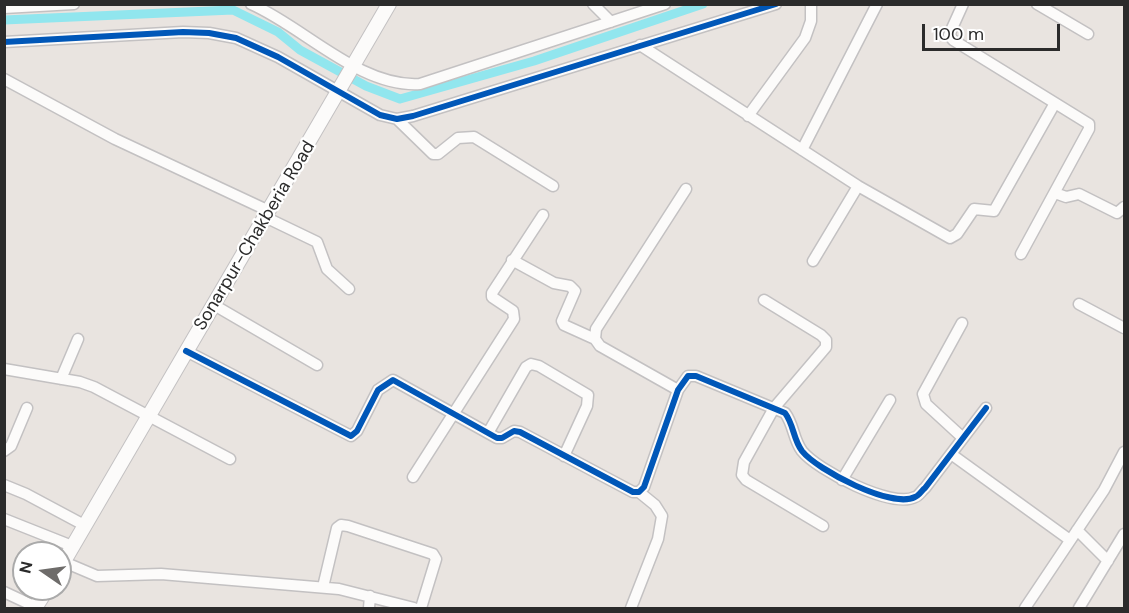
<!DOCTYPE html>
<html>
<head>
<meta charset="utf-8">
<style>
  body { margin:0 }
  #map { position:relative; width:1129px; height:613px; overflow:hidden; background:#e9e4e0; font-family:"DM Sans",sans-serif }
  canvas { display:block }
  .frame { position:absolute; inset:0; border:6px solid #2b2b2b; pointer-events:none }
  .north { position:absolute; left:12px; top:541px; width:60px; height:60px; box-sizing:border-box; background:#fff; border:2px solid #aaa; border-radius:50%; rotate:283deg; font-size:16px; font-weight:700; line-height:24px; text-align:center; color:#2b2b2b }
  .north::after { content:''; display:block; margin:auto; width:21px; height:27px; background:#6e6c6a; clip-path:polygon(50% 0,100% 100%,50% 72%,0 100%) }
  .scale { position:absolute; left:922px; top:24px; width:138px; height:27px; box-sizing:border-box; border:3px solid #2b2b2b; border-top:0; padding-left:8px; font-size:18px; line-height:21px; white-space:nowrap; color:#2b2b2b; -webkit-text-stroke:4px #fff; paint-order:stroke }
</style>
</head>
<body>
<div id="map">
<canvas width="1129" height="613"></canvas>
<div class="frame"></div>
<div class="north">N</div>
<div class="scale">100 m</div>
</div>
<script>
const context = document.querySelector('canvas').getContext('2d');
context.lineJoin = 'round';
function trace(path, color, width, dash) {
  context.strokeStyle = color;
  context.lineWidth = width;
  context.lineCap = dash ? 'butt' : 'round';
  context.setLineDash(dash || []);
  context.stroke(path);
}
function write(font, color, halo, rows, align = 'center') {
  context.font = font + ' "DM Sans",sans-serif';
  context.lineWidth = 4.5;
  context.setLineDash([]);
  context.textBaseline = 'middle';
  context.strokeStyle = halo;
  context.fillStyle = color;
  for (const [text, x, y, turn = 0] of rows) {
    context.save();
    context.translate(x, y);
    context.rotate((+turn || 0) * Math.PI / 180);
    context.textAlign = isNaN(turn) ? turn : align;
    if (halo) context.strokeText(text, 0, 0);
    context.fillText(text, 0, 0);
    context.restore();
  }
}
trace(new Path2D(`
  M4,20L233,10L278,32L300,50L366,86L400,99L534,61L703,4`), '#91e6ee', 9);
const street = new Path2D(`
  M251,4C304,27 360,88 420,84L665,4
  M593,4L611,22
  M963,4L949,35L953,40L1089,124V129L1021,254
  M1037,4L1088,34
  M4,8L74,4
  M4,42L183,32L209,33L236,38L278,57L380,115L397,119L413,116L776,4
  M640,45L858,186L950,238L957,234L974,209L994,211L1055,103
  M4,79L115,139L269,211
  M748,116L805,38L811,21V4
  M397,119L433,154H438L458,138L474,137L553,186
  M802,150L877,4
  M1055,193L1066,197L1079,194L1117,213L1124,207
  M265,217L317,242L327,269L349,289
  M512,260L554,283L570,286L575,291L562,321L564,325L595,339
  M813,261L858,186
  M764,300L821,335L826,340V347L774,408L744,462L742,475L746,480L823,526
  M1079,304L1124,328
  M214,305L317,365
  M962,323L923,394L926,404L963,438
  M186,351L351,436L357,431L378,390L393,380L497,438H502L514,431L520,432L633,492H639L644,487L678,390L688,376H696L785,413C794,425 793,439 802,451C817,470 892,509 915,497C919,496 922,490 925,488L986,408
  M4,369L80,382L94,387L230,459
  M61,379L78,339
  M678,390L600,346L595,339L596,329L686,189
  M488,433L526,367L531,364L539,366L588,395L587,406L564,456
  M4,451L11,446L27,408
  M951,454L1070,540
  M413,477L514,319L513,311L492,297V293L543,215
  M842,480L890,400
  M4,485L26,494L84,525
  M4,519L72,546
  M1077,530L1108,561
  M64,562L97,576L161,574L339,589L414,608
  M323,587L337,528L341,525L348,526L433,554L436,559L421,608
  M4,592L36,607
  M369,608L370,596
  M631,608L658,539L662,516L655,505L639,492
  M1025,608L1104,490L1124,452
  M1079,608L1124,534`);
const secondary = new Path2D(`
  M60,568L389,4
  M35,608L47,589`);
trace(street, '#c3c1c2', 13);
trace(secondary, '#c3c1c2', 16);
trace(street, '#fcfbfa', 10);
trace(secondary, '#fcfbfa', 14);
trace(new Path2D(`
  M4,42L183,32L209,33L236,38L278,57L380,115L397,119L413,116L776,4
  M186,351L351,436L357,431L378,390L393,380L497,438H502L514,431L520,432L633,492H639L644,487L678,390L688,376H696L785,413C794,425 793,439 802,451C817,470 892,509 915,497C919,496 922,490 925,488L986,408`), '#0057b8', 6);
write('18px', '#2b2b2b', '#fff', [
  ["Sonarpur-Chakberia Road",255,236,-59]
]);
</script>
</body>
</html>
